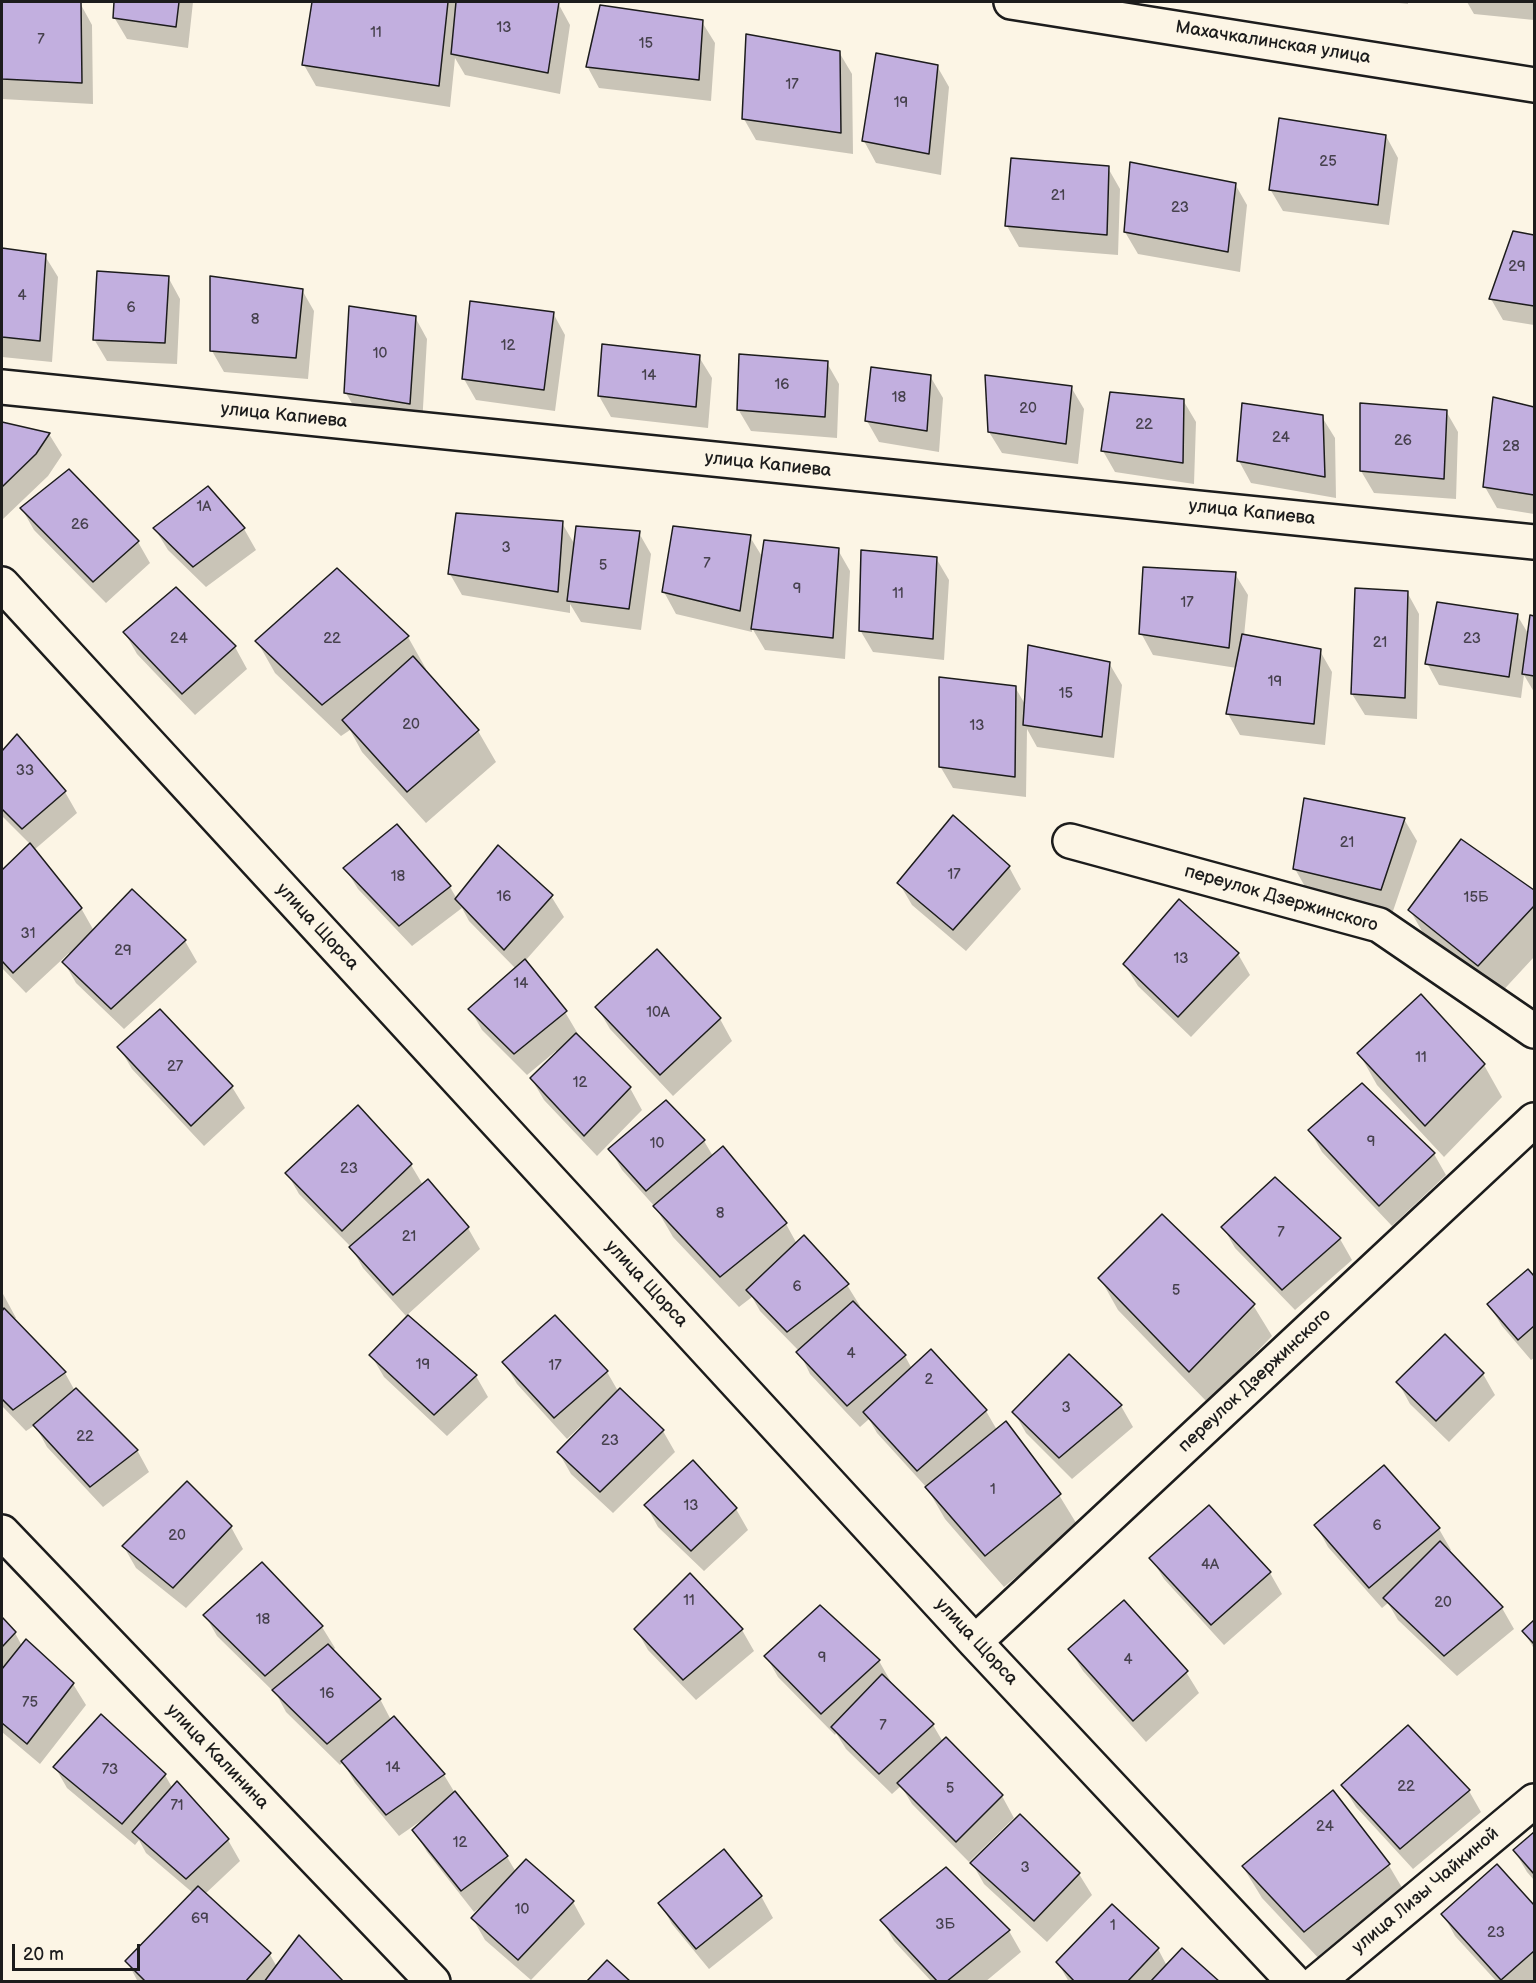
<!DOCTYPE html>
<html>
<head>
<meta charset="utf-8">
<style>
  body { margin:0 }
  #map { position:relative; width:1536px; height:1983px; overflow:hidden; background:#fcf5e5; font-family:"Balsamiq Sans",sans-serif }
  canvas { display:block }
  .frame { position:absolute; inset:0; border:3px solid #1c1c1c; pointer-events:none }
  .scale { position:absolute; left:12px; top:1944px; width:128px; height:27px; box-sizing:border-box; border:3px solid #1c1c1c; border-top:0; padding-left:8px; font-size:18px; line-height:21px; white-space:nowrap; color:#1c1c1c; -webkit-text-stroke:4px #fcf5e5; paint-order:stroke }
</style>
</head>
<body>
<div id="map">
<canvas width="1536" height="1983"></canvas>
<div class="frame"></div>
<div class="scale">20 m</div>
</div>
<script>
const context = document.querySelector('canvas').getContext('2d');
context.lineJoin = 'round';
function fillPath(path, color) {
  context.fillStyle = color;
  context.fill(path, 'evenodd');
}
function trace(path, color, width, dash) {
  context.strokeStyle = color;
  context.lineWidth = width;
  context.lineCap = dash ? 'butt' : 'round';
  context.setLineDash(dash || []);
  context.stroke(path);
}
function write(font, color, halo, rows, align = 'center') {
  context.font = font + ' "Balsamiq Sans",sans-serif';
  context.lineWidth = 4.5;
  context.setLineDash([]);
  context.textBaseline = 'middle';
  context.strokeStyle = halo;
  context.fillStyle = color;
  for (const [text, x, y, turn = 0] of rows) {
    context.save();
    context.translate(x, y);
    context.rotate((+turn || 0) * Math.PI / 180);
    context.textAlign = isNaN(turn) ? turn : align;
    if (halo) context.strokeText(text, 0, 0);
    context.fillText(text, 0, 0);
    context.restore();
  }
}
fillPath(new Path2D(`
  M2,2L80,3L92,25L93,104L2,99Z
  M116,2H193L188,48L127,39L114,17Z
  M313,2H546L558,3L570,25L560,94L465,75L455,58L450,107L316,86L304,65Z
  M1390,2H1408V4Z
  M1467,2H1534V20L1474,14Z
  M702,22L715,43L711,101L599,88L587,66Z
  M839,52L852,74L853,154L756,140L744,119Z
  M937,66L949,87L941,175L876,163L864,141Z
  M1386,136L1398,158L1389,225L1283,211L1270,189Z
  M1108,168L1120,189L1118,255L1019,247L1007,226Z
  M1235,184L1247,205L1240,272L1138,254L1125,232Z
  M1514,233L1534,236V325L1503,320L1491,299Z
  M2,250L45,256L58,277L52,362L2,357Z
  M168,277L180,299L177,364L107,361L94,339Z
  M302,290L314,311L308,379L224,372L212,351Z
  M553,313L565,335L555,411L476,400L464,379Z
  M415,317L427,339L422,425L358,414L346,393Z
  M699,357L712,378L708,428L611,417L599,396Z
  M827,363L839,384L837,438L751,431L738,409Z
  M930,376L943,398L939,452L879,442L867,421Z
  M1071,387L1084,409L1078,464L1002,453L989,432Z
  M1494,399L1534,408V514L1497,508L1485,487Z
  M1183,400L1196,422L1194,484L1115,472L1103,451Z
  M1446,411L1458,432L1456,499L1374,493L1361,471Z
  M1322,417L1335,438L1336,498L1251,483L1239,461Z
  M2,424L49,434L62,455L48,476L2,520Z
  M208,488L244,529L256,550L206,587L168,550L155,529Z
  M22,509L138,542L150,563L106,603L34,530Z
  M562,523L575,545L639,533L651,554L641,630L581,622L570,604V613L462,595L450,574Z
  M750,537L763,558L838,550L850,571L845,659L765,650L752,628V632L676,614L664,592Z
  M936,558L949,580L944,660L873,652L860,630Z
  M336,570L408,637L426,669L424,671L478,731L496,762L426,823L362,752L350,730L341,736L275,673L257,641Z
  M1235,574L1248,595L1244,636L1320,651L1332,672L1325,745L1240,735L1228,714L1237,668L1153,655L1141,633Z
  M176,589L235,647L247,669L195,715L137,654L125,633Z
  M1407,592L1419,614L1417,719L1365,715L1352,694Z
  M1517,615L1529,635L1531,617L1534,618V692L1524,675L1521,698L1439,685L1427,663Z
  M1109,663L1122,685L1114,758L1037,747L1027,729L1026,797L953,788L940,766L1015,687L1026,706Z
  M17,736L65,792L77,813L34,850L81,908L94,931L132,891L185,941L197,962L124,1029L76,983L64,962L71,955L69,953L26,993L2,968V872L31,845L2,816V754Z
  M953,817L1009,867L1021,889L966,951L912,905L899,883Z
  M1404,819L1417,841L1393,911L1307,890L1295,869Z
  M397,826L450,887L457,899L551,896L564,917L525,961L565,1012L578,1034L576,1035L630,1088L642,1110L597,1156L544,1100L531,1078L557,1053L556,1051L527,1075L482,1030L470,1009L516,969L469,921L462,908L412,946L358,889L345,868Z
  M1461,841L1534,891V957L1497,997L1428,942L1410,910Z
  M657,951L720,1019L732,1041L673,1096L610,1029L597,1007Z
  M1238,954L1250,975L1191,1037L1138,986L1125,965Z
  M1421,996L1484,1065L1502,1097L1444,1157L1377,1085L1359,1053Z
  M160,1011L232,1087L245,1108L204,1146L132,1069L119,1047Z
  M666,1102L704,1141L713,1156L786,1224L797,1244L847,1285L860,1306L857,1308L905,1356L912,1369L931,1351L986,1411L997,1430L1059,1495L1078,1526L1004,1587L945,1519L927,1488L877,1433L869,1419L860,1427L810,1374L799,1351L760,1311L752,1297L739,1307L673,1237L656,1208L622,1170L610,1149Z
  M358,1107L411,1165L423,1185L428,1181L468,1228L480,1249L406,1316L363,1268L351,1247L299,1194L287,1173Z
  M1310,1131L1434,1154L1446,1175L1392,1226L1322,1152Z
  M1275,1179L1340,1239L1352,1260L1295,1310L1235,1248L1223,1227Z
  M1528,1271L1534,1278V1358L1531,1360L1502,1326L1489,1305Z
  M1100,1278L1253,1305L1272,1336L1208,1403L1118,1310Z
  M2,1292L16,1318L13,1320L65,1373L75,1391L137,1450L149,1472L103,1507L47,1447L35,1425L26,1431L2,1406Z
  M371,1355L476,1376L488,1397L447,1436L384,1377Z
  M504,1362L607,1372L618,1391L663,1431L675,1452L613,1513L571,1474L559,1453L583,1428L581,1426L567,1439L517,1384Z
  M1483,1374L1495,1395L1449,1442L1410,1404L1398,1382Z
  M1121,1406L1133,1427L1072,1479L1026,1433L1014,1412Z
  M646,1505L736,1509L748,1530L704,1571L658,1527Z
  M1316,1525L1439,1529L1451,1550L1449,1552L1502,1608L1514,1629L1457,1676L1398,1620L1388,1603L1382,1608L1328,1547Z
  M231,1527L243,1549L186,1608L136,1568L124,1547Z
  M1151,1558L1270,1573L1282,1594L1224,1645L1164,1579Z
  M262,1564L322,1627L335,1648L332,1651L380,1699L391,1720L393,1718L444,1775L455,1793L507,1857L516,1872L527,1861L573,1902L585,1924L531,1980L485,1940L473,1919L483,1905L474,1912L427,1852L414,1830L427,1819L425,1818L399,1836L355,1783L343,1762L340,1765L286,1712L277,1695L217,1636L205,1615Z
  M820,1607L879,1661L891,1682L890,1684L933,1725L943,1742L946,1739L1002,1796L1014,1818L969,1862L912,1804L901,1786L892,1794L846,1749L836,1733L835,1735L778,1677L766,1656Z
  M2,1619L15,1633L22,1646L73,1684L86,1705L40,1764L2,1732Z
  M1534,1622V1649L1524,1631Z
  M636,1629L742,1630L754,1651L696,1700L648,1650Z
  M1070,1650L1186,1672L1199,1693L1146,1742L1083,1671Z
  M55,1767L165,1775L173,1789L228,1840L240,1861L205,1894L269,1953L277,1967L342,1982H138L127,1961L193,1893L146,1853L139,1840L135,1845L67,1788Z
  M1343,1786L1469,1791L1481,1812L1413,1869L1356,1807Z
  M1534,1834V1880L1527,1872L1514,1850Z
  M972,1863L1079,1874L1092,1895L1047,1942L984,1884Z
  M1388,1864L1407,1896L1323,1963L1262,1898L1243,1867Z
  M1497,1866L1534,1908V1982H1497L1455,1936L1443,1914Z
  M761,1896L773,1918L709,1969L672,1924L660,1903Z
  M882,1920L1009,1931L1021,1952L985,1982H932L894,1941Z
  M1158,1949L1167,1966L1217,1982H1069L1058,1963Z`), '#0003');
const building = new Path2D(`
  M2,2H81L82,83L2,79Z
  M114,2H179L176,27L113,18Z
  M312,2H448L439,86L302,65Z
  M456,2H559L548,73L451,54Z
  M600,5L703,20L699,80L586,67Z
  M746,34L840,51L841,133L742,119Z
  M876,53L938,65L929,154L862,141Z
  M1279,118L1386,135L1378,205L1269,190Z
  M1011,158L1109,166L1107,235L1005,226Z
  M1130,162L1236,183L1228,252L1124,232Z
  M1513,231L1534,235V306L1489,299Z
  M2,248L46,254L40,341L2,337Z
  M97,271L169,276L165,343L93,340Z
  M210,276L303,289L296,358L210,351Z
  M470,301L554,312L544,390L462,379Z
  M349,306L416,316L410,404L344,393Z
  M602,344L700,355L696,407L598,396Z
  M739,354L828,361L825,417L737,410Z
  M871,367L931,375L927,431L865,421Z
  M985,375L1072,386L1066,444L988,432Z
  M1110,392L1184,399L1183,463L1101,451Z
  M1493,397L1534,407V495L1483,487Z
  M1242,403L1323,415L1325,477L1237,461Z
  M1360,403L1447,410L1444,479L1360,471Z
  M2,422L50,433L36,454L2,487Z
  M69,469L139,541L93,582L20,508Z
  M208,486L245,528L193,567L153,528Z
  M456,513L563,521L558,592L448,574Z
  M576,526L640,531L629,609L567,601Z
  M673,526L751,535L740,611L662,592Z
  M764,540L839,548L833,638L751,629Z
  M861,550L937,557L933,639L859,631Z
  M1143,567L1236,572L1229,648L1139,634Z
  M337,568L409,636L322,705L255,641Z
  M176,587L236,646L182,694L123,632Z
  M1355,588L1408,591L1405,698L1351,694Z
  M1437,602L1518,614L1509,677L1425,664Z
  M1530,615L1534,616V676L1522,674Z
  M1242,634L1321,649L1314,724L1226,714Z
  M1028,645L1110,662L1102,737L1023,725Z
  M413,656L479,730L407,792L342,720Z
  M939,677L1016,686L1015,777L939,767Z
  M17,734L66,791L22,829L2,809V751Z
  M1304,798L1405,818L1381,890L1293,869Z
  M953,815L1010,866L953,930L897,883Z
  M397,824L451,886L399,926L343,868Z
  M1461,839L1534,890V906L1478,966L1408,910Z
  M30,843L82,908L13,973L2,961V870Z
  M498,845L553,895L504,950L455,899Z
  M132,889L186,940L111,1009L62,962Z
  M1179,899L1239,953L1178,1017L1123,964Z
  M657,949L721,1018L660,1075L595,1007Z
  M525,959L567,1011L514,1054L468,1009Z
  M1421,994L1485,1064L1425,1126L1357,1053Z
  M160,1009L233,1086L191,1126L117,1047Z
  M576,1033L631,1087L584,1136L530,1078Z
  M1362,1083L1435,1153L1379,1206L1308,1130Z
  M666,1100L705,1140L646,1191L608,1149Z
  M358,1105L412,1164L342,1231L285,1173Z
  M723,1146L787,1223L720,1277L653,1206Z
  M1275,1177L1341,1238L1282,1290L1221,1227Z
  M428,1179L469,1227L393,1295L349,1247Z
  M1162,1214L1255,1304L1189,1372L1098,1278Z
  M804,1235L849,1284L787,1332L746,1290Z
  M1528,1269L1534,1276V1326L1518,1340L1487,1304Z
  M853,1301L906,1355L847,1406L796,1352Z
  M4,1308L66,1372L13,1410L2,1399V1311Z
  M408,1315L477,1375L434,1415L369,1355Z
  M555,1315L608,1371L554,1418L502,1362Z
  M1445,1334L1484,1373L1436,1421L1396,1382Z
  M931,1349L987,1410L917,1471L863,1412Z
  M1069,1354L1122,1405L1059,1458L1012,1412Z
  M76,1388L138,1450L90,1487L33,1425Z
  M620,1388L664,1430L600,1492L557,1452Z
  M1006,1421L1061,1494L985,1556L925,1487Z
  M693,1460L737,1508L691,1551L644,1505Z
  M1384,1465L1440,1528L1369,1588L1314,1525Z
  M187,1481L232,1526L173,1588L122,1546Z
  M1209,1505L1271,1572L1211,1625L1149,1558Z
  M1440,1541L1503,1607L1444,1656L1383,1598Z
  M262,1562L323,1626L265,1676L203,1615Z
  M690,1573L743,1629L683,1680L634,1629Z
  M1124,1600L1188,1671L1133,1721L1068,1649Z
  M820,1605L880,1660L821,1714L764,1656Z
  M2,1617L16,1632L2,1647Z
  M1534,1620V1644L1522,1631Z
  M26,1639L74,1683L27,1744L2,1723V1669Z
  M328,1644L381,1699L327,1744L272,1690Z
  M882,1674L934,1724L879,1774L831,1727Z
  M101,1714L166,1774L122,1824L53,1767Z
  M394,1716L445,1774L386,1815L341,1761Z
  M1408,1725L1470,1790L1400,1849L1341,1785Z
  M946,1737L1003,1795L956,1842L897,1783Z
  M177,1781L229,1839L186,1879L132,1832Z
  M1333,1790L1390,1864L1304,1932L1242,1866Z
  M455,1791L508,1856L461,1891L412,1830Z
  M1020,1814L1080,1873L1034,1921L970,1863Z
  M1534,1832V1874L1513,1850Z
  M724,1849L762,1896L696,1949L658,1903Z
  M526,1859L574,1901L518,1960L471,1918Z
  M1497,1864L1534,1905V1951L1501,1980L1441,1914Z
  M946,1867L1010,1930L946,1982H938L880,1920Z
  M198,1886L271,1953L245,1982H146L125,1961Z
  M1112,1904L1159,1948L1127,1982H1075L1056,1962Z
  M299,1935L344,1982H264Z
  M1182,1948L1220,1982H1150Z
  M607,1960L631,1982H586Z`);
fillPath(building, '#c2afdf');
trace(building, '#1c1c1c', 1.5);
const minor = new Path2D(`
  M1011,2L1534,85
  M2,387L1534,542
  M2,584L975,1642L1294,1982
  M1070,841L1379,925L1534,1031
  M2,1532L433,1982
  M975,1642L1534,1120
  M1317,1982L1534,1801`);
trace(minor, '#1c1c1c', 38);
trace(minor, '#fcf5e5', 33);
write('15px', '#46414d', null, [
  ["13",504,28],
  ["11",376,33],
  ["7",41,40],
  ["15",646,44],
  ["17",792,85],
  ["19",901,103],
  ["25",1328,162],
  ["21",1058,196],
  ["23",1180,208],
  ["29",1517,267],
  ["4",22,296],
  ["6",131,308],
  ["8",255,320],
  ["12",508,346],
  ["10",380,354],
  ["14",649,376],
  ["16",782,385],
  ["18",899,398],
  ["20",1028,409],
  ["22",1144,425],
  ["24",1281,438],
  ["26",1403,441],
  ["28",1511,447],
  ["1А",204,507],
  ["26",80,525],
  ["3",506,548],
  ["7",707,564],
  ["5",603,566],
  ["9",797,589],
  ["11",898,594],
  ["17",1187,603],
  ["24",179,639],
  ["22",332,639],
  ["23",1472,639],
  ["21",1380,643],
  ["19",1275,682],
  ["15",1066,694],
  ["20",411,725],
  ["13",977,726],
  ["33",25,771],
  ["21",1347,843],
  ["17",954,875],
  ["18",398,877],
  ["16",504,897],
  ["15Б",1476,898],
  ["31",28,934],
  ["29",123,951],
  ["13",1181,959],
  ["14",521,984],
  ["10А",658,1013],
  ["11",1421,1058],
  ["27",175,1067],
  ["12",580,1083],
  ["9",1371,1142],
  ["10",657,1144],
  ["23",349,1169],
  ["8",720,1214],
  ["7",1281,1233],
  ["21",409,1237],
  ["6",797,1287],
  ["5",1176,1291],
  ["4",851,1354],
  ["19",423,1365],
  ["17",555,1366],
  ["2",929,1380],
  ["3",1066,1408],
  ["22",85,1437],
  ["23",610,1441],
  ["1",993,1490],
  ["13",691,1506],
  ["6",1377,1526],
  ["20",177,1536],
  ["4А",1210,1565],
  ["11",689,1601],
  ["20",1443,1603],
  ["18",263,1620],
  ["9",822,1658],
  ["4",1128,1660],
  ["16",327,1694],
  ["75",30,1703],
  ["7",883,1726],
  ["14",393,1768],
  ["73",110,1770],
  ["22",1406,1787],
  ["5",950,1789],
  ["71",177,1806],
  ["24",1325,1827],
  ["12",460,1843],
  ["3",1025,1868],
  ["10",522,1910],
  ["69",200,1919],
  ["3Б",945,1925],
  ["1",1113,1926],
  ["23",1496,1933]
]);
write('18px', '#1c1c1c', '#fcf5e5', [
  ["Махачкалинская улица",1273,43,9],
  ["улица Капиева",284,416,6],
  ["улица Капиева",768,465,6],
  ["улица Капиева",1252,513,6],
  ["переулок Дзержинского",1281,899,16],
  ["улица Щорса",317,927,47],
  ["улица Щорса",646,1284,47],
  ["переулок Дзержинского",1255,1381,-43],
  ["улица Щорса",976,1642,47],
  ["улица Калинина",217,1757,46],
  ["улица Лизы Чайкиной",1426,1891,-40]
]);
</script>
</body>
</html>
